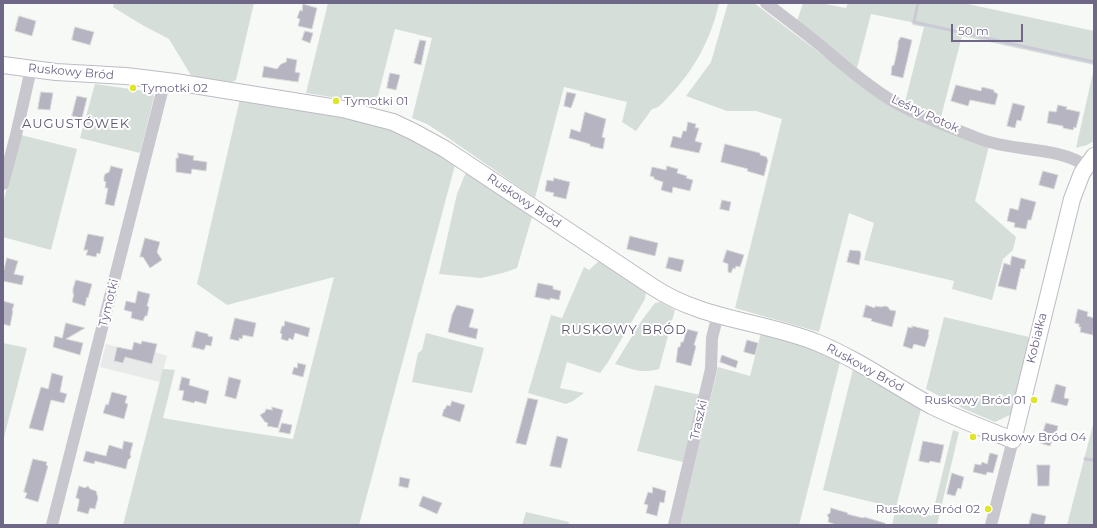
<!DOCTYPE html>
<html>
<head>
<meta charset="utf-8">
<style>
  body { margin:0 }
  #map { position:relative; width:1097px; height:528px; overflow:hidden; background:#f7f9f6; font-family:Montserrat,sans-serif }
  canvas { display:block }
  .frame { position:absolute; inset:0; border:4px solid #6f6788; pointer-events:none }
  .scale { position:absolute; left:951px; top:24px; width:72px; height:18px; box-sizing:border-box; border:2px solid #6f6788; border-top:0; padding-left:5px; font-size:12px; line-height:14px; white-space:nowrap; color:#6f6788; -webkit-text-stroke:3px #fff; paint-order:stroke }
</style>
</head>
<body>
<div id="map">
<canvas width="1097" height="528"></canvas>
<div class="frame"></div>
<div class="scale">50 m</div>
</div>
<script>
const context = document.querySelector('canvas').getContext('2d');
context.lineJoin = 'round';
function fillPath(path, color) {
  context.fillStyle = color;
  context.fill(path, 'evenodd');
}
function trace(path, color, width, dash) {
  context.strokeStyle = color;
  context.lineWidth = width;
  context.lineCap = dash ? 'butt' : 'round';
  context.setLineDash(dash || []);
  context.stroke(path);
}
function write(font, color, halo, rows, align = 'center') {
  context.font = font + ' Montserrat,sans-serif';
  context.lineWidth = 4;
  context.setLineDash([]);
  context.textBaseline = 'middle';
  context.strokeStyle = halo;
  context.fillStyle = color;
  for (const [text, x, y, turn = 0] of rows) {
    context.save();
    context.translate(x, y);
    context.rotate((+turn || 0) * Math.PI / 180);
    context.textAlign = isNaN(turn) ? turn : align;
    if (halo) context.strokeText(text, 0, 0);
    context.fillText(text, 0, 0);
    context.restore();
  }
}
fillPath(new Path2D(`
  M106,344L125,349L138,360L152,364L155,352L167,356L160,382L100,367Z`), '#e8eae9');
fillPath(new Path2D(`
  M114,3H254L236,80L230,83L192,77L169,39L144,26L113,7Z
  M328,3H719C712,37 694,71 669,96C664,101 660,108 652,109L636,131L622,122L627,102L564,87L535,198L444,135L427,124L412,118L432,38L395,29L376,104L306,93Z
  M728,3H754L854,79L989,146L975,201L1016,237L1013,250L1003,259L992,300L952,289L954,281L864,260L874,223L849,213L819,332L735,308L782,119L756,111H727L686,96L711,62Z
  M803,3H820L846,8L848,3H963L1094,31V65L962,36L941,117L905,102L924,27L913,25L911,22L871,14L857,68L797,21Z
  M1094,68V141L1087,145L1076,148Z
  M95,84L152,92L154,97L140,153L80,138Z
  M240,99L371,120L420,143L455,165L359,525H123L163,369L175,370L163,418L221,428L293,439L334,277L227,305L197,284Z
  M21,135L77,149L51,250L3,237V203Z
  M466,172L532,217L517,268L503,273L481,278L439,274L457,194Z
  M599,261L646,291L645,299L608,362L600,373L567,362L560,388L584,393L573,401L566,404L528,393L551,315L562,318L584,267L589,270Z
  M660,302L675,310L659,369C641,374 632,369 615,364L642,320L655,303Z
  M944,317L1029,337L1012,414L995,422L964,409L926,389Z
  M426,333L484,348L472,393L412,382L418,353L422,350Z
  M761,333L815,347V351L840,362L799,525H680L718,367L750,376Z
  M3,343L27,348L3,441Z
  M853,369L921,409L896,507L932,516L953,430L959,432L937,525H892L896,508L823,490Z
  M655,385L700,395L683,462L637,451Z
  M1094,421V525H1067Z
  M526,512L569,522L568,525H522Z`), '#d5ded9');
trace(new Path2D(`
  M918,3L914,22L1094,62
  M1085,459L1094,460`), '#cac9d5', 3);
const building = new Path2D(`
  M303,4L317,8L312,29L298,26L300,19L297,18L300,10L302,11Z
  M19,16L36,21L32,36L15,31Z
  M75,27L94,32L90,45L72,40Z
  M305,31L313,33L310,43L302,40Z
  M901,37L912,40L903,78L891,75L892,66L894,65L898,47V42Z
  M420,40L426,41L421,65L414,63Z
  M287,58L297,60L295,72L300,73L298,82L262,77L264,66L277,69L281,64L286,62Z
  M390,73L400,75L396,90L387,88Z
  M956,85L981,91L982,87L994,90V92L998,94L995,105L970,100L968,106L951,101Z
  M41,92L53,93L50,110L38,109Z
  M567,92L576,94L571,108L564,106Z
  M77,96L87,98L82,118L72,116Z
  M1013,103L1025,106L1021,121L1017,120L1015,128L1007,126Z
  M1058,105L1067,107L1066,109L1080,112L1076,128L1074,127L1073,130L1063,128V126L1047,123L1049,111L1056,112Z
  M585,112L606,119L602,137L605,138L603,149L590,146V144L569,138L571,129L580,132Z
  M688,122L696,124L695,128H699L695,141L702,143L699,153L670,147L673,136L681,138L683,131H686Z
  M725,144L760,153V155L767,157V159L768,160L764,176L747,171L748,169L721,162Z
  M178,153L194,156L193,160L207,162L206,171L192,169L191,174L176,172V158H178Z
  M111,166L123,169L114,206L105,204L108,188H105L106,182L104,181V177L105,174L109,172Z
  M667,166L678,169L677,173L687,176L686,178L693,180L690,191L673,187L672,193L661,190L663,182L654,179V177L650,176L652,167L666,170Z
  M1043,171L1058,175L1054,189L1039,185Z
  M554,178L570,182L566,199L553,196L554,193L545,191L547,180L553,181Z
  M1021,198L1036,202L1031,220H1028L1026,229L1014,227L1015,223L1007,221L1010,208L1018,210Z
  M722,200L731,202L729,211L720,209Z
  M88,234L104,237L100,254L97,253L96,257L86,255L88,250H84Z
  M630,236L658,243L655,256L627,249Z
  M145,238L160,242L157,252L162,260L150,268L143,257H140Z
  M727,250L744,255L740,267L736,266L735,269L733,268L731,273L728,272V264L723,262Z
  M850,250L860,251L861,254L859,265L847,262Z
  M1012,256L1026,260L1024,269L1021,268L1016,290L998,286L1004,263L1010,265Z
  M669,257L684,260L681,272L666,268Z
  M7,258L18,261L14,274L24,276L22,285L3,281V274Z
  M76,280L92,284L88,298L87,297L85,306L72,302L74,294H73V289Z
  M538,283L553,286V289L561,291L559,300L550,298V300L535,297Z
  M138,291L150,294L147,306L149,307L147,316H145L143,321L131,318L132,312L124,310L126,301L135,303Z
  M3,301L14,304L12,311H13L10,326L3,324Z
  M457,305L473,309L474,310L469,327L478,329L476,339L448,332L452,315Z
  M866,305L875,308V306L881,307L885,306L888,307L890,310L896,311L892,327L871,321L872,319L863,317Z
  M1078,309L1088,312L1087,316L1094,318L1093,335L1080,332L1081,327H1079V324L1075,323Z
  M235,318L256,323L253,337L243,335L242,339L239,338V341L230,339Z
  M285,321L310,328L308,337L295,333L293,340L289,338L288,341L281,339L282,334L280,333L282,326H284Z
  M66,323L85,328L66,339L83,343L80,355L53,347L55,336L62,338Z
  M912,326L929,330L928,335H929L925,347L914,344L912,349L903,346L908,327L912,328Z
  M687,329L698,332L694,345L696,346L691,366L676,362L678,347H680L681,342H683Z
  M196,331L208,334V336L213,337L211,346L206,345L204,350L192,347Z
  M747,340L758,343L755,355L744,352Z
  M142,341L157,344L152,364L125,357L123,363L114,361L117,347L132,350L134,342L141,344Z
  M722,355L738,361L736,368L720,362Z
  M298,363L306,365L303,377L292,374L294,367L297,368Z
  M52,373L63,376L60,392L67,394L64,403L51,400L43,431L29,428L41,387L48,389Z
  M182,377L190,379L189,385L209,391L206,404L195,401L194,403L182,400L184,391L179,390Z
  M229,377L241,380L236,399L225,396Z
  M1056,384L1066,387L1064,398L1069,399L1067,406L1051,402Z
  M112,392L127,396L125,403L128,404L124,419L103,413L106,404L108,405Z
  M528,398L538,400L526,445L516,443Z
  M452,401L465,405L460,422L442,416L444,409H445L447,405L450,406Z
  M272,407L283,410L278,428L267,426L268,423L265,422L260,415L265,412L266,409L272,410Z
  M282,423L292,425L290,434L279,432Z
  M1046,423L1058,426L1055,438L1053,437L1050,446L1040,443Z
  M557,436L568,439L561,468L550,466Z
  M124,441L133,443L130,454L131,457L128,460L126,469L95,461L94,464L83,461L86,451L106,456L109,445L122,449Z
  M923,441L944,445L940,463L930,461L929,463L919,461Z
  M990,453L998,455L993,473L987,472L986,475L973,472L975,464L981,465L982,462L987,464Z
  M33,459L47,462L46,465L48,466L38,502L25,498L27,493L24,492Z
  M1037,465H1050L1049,486H1038Z
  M952,473L964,477L961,489L958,488L955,496L947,494Z
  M400,477L410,479L408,488L399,486Z
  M79,486L85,488L88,486L90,489L96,491L98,498L95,509L90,508L88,514L77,511L79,502V499L76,498Z
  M653,487L666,491L664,503L660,502L657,516L646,513L648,505L644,504L648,492L652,493Z
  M423,496L442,503L437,514L419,506Z
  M831,508L848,513L847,514L863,518L864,517L885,523V525H833L834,524L828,522L829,518L827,515L830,513Z
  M1032,513L1046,516L1044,525H1029Z`);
fillPath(building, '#b6b4c0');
trace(building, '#d9dbd8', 1);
const secondary = new Path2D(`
  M3,65L56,72L126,76L175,82L343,109L393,122L414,132L445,149L653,287C702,320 764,321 818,343C859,360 893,385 932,406C958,419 985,429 1013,440L1072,199L1082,173L1094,156`);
trace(secondary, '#bdbbc4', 18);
trace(new Path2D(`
  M766,3C784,17 803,31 821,46C845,66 869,87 896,103C923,118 953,128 980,139C1013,152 1058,146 1086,166
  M3,184L16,135L31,69
  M52,525L165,80
  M674,525L711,369L712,338L718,314
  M991,525L1013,440`), '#c9c7ce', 12);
trace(secondary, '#fff', 16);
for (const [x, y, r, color] of [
  [133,88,4,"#dfe629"],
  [336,101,4,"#dfe629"],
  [1034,400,4,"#dfe629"],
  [973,437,4,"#dfe629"],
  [988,509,4,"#dfe629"]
]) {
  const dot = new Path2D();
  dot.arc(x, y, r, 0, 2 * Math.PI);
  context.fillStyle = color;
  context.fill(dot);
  trace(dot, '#fff', 1.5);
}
write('12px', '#6f6788', '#fff', [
  ["Ruskowy Bród",71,72,5],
  ["Leśny Potok",925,114,25],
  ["Ruskowy Bród",524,201,34],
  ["Tymotki",109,303,-76],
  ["Kobiałka",1037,338,-76],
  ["Ruskowy Bród",865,368,29],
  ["Traszki",699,420,-77]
]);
write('12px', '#6f6788', '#fff', [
  ["Tymotki 02",141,88],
  ["Tymotki 01",344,101],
  ["Ruskowy Bród 01",1026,400,"right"],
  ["Ruskowy Bród 04",981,437],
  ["Ruskowy Bród 02",980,509,"right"]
], 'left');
context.letterSpacing = '1px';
write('13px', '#5b556d', '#fff', [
  ["AUGUSTÓWEK",76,124],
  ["RUSKOWY BRÓD",624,330]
]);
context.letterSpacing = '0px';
</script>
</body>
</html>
